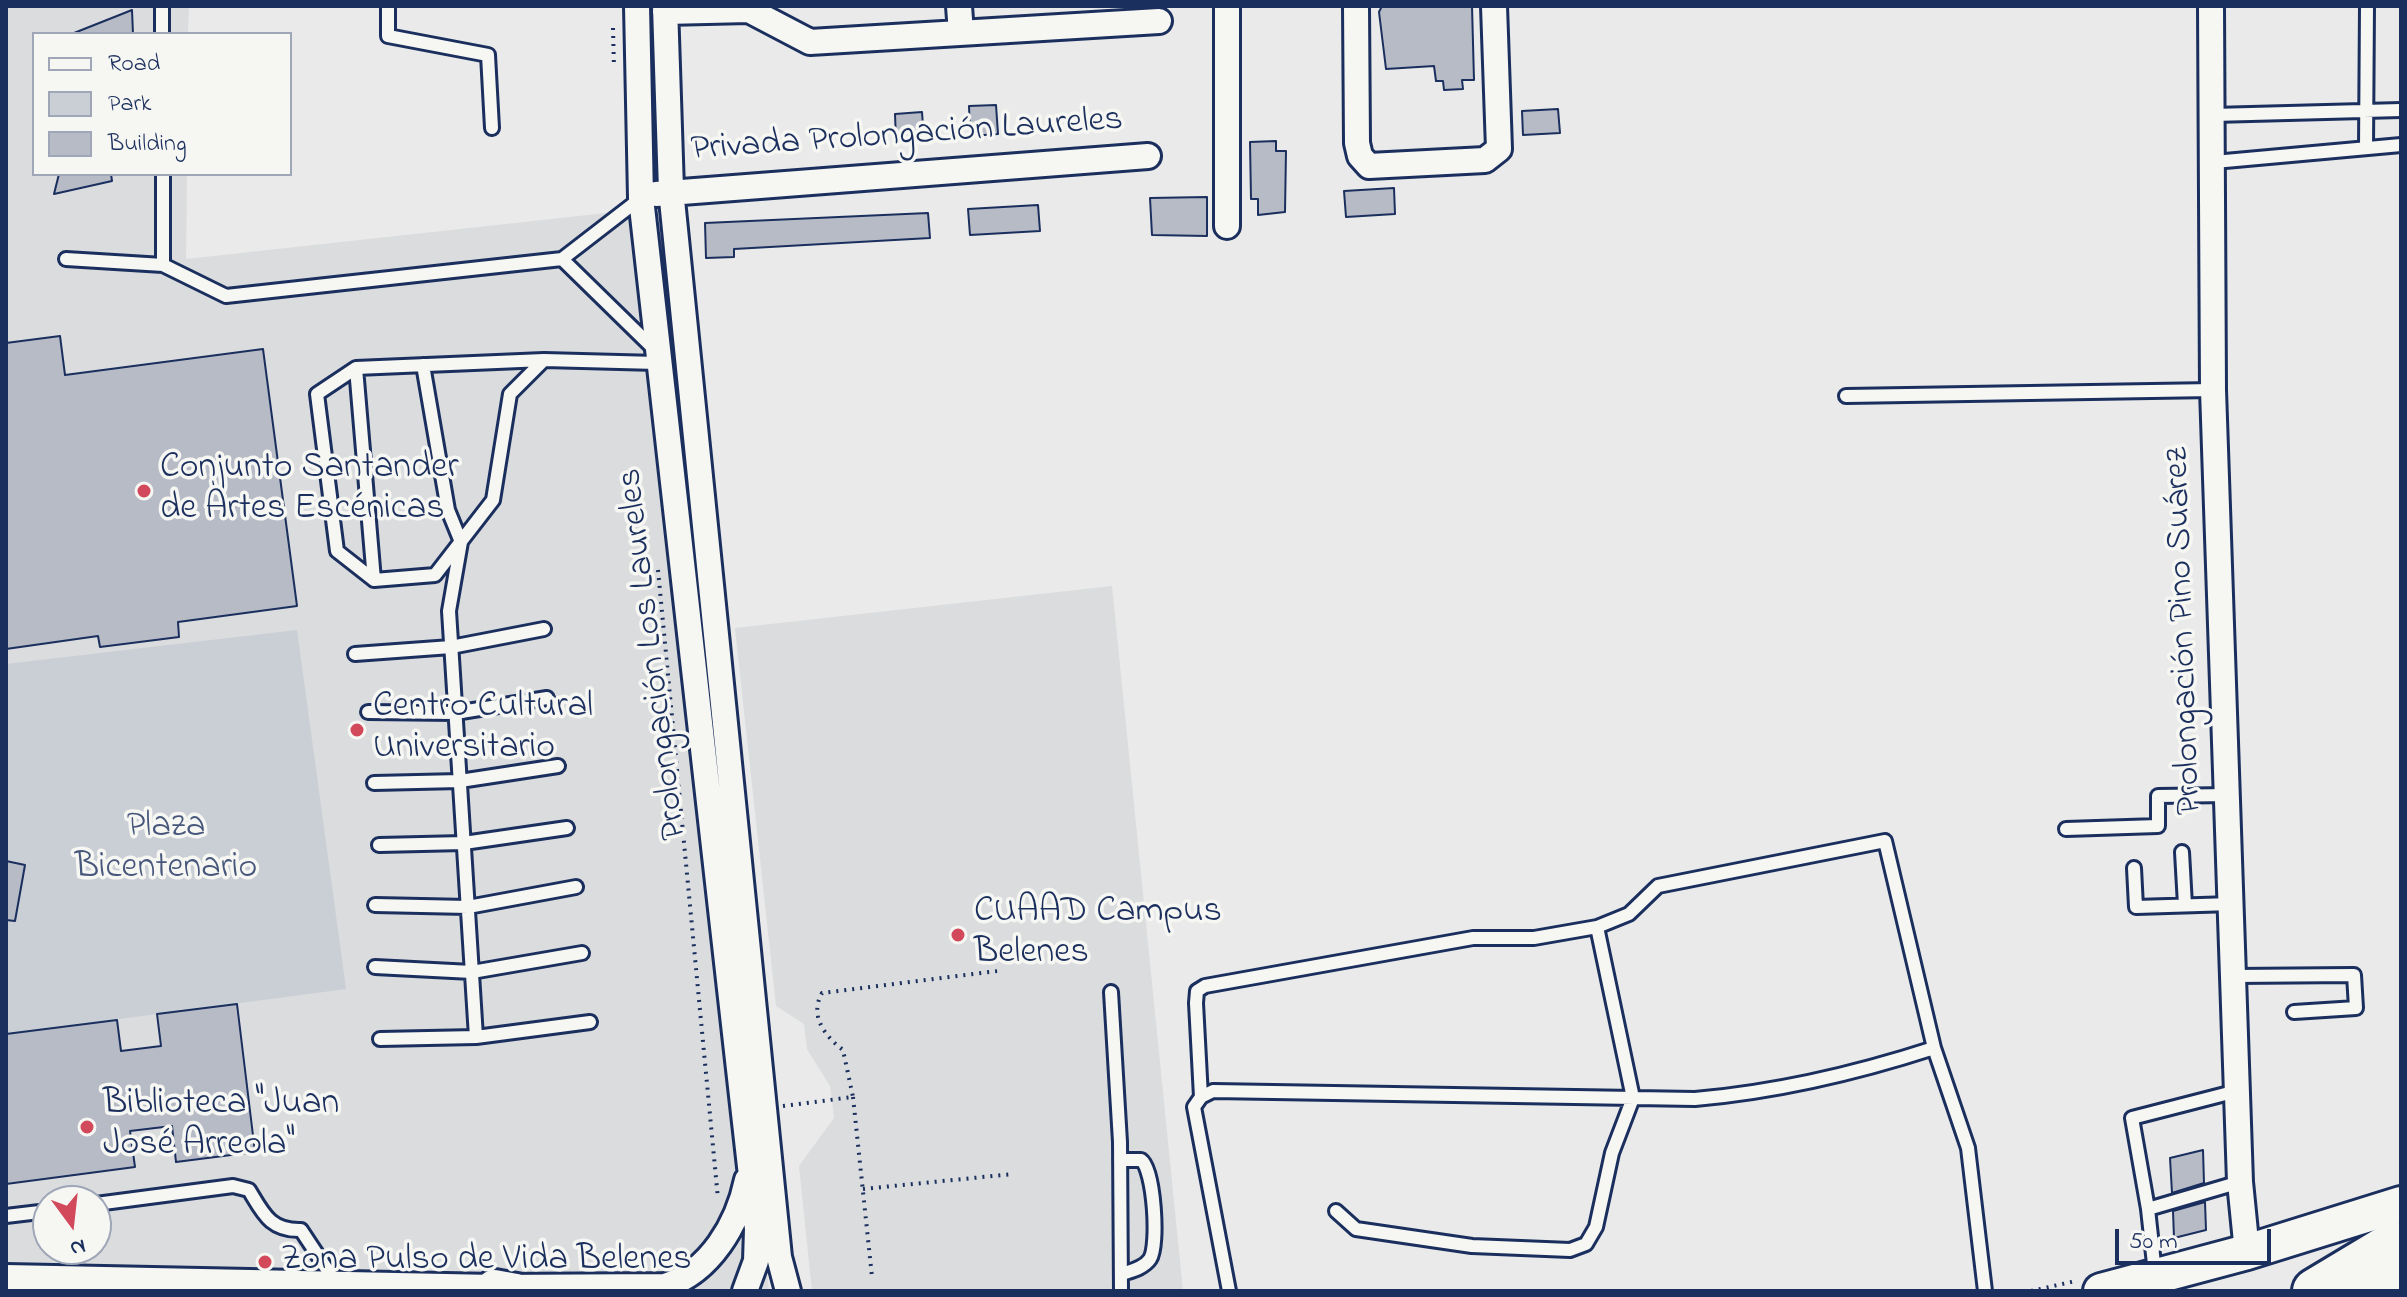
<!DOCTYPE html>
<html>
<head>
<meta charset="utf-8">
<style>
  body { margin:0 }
  #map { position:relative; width:2407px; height:1297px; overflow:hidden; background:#e9eae9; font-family:"Indie Flower",sans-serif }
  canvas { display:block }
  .frame { position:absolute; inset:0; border:8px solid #1b2f5e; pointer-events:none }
  .legend { position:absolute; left:32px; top:32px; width:260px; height:144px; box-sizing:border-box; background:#f6f6f2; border:2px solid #9ea6b7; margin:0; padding:10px 14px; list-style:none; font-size:24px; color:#1b2f5e }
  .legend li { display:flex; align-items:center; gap:16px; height:40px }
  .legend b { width:40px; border:2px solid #9ea6b7 }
  .north { position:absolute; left:32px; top:1185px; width:80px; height:80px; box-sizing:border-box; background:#f6f6f2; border:2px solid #9ea6b7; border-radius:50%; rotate:165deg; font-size:22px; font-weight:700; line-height:32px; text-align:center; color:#1b2f5e }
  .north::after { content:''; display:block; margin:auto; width:28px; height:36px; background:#d1495b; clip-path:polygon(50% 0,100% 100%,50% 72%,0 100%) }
  .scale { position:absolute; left:2115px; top:1229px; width:156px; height:36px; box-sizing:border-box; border:4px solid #1b2f5e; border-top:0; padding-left:10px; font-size:24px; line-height:28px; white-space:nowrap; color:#1b2f5e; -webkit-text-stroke:6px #f6f6f2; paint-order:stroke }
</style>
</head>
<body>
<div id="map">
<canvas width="2407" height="1297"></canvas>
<div class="frame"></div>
<ul class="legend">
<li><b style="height:10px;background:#f6f6f2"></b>Road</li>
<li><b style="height:22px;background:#caced5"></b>Park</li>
<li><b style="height:22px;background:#b6bbc6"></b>Building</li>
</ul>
<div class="north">N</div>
<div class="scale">50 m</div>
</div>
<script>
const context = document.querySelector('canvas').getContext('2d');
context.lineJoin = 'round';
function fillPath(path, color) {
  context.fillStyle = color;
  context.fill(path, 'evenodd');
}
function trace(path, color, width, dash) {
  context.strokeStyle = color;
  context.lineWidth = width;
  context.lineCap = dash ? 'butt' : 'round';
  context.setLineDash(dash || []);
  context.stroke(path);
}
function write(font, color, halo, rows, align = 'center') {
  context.font = font + ' "Indie Flower",sans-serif';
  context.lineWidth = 7;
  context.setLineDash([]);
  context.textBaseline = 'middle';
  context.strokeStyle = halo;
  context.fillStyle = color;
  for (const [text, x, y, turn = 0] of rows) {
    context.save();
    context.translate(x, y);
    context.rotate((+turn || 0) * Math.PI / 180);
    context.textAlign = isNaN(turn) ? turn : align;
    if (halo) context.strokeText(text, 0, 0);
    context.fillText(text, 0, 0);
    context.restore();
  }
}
fillPath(new Path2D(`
  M6,6H189L188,34H34V174H187L186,259L652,208L769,1291H6ZM48,1201H96V1249H48Z
  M1112,586L1183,1291H812L799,1166L834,1118L832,1100L830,1086L807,1049L804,1024L776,1006L735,628Z`), '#dadcde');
fillPath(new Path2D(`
  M297,630L346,989L6,1034V664Z`), '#caced5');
const building = new Path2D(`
  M1382,6H1472L1474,80H1462L1463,89L1444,90L1443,81H1436L1434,66L1386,69L1379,12Z
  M132,10L133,34H74V33Z
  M996,105L998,134L970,136L969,106Z
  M1558,109L1560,133L1523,135L1522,111Z
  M922,112L924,140L896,141L895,114Z
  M1276,141V151H1286L1285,212L1258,215V199H1251L1250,142Z
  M59,174H111L112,181L54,194Z
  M1394,188L1395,214L1346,217L1344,191Z
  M1207,197V236L1152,235L1150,198Z
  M1038,205L1040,231L970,235L968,209Z
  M928,213L930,238L734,249V257L706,258L705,223Z
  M60,336L65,375L263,349L297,606L178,622L179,637L100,647L98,636L6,649V343Z
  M6,861L25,865L15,921L6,920Z
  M237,1004L255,1152L176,1162L172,1126L130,1131L135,1167L6,1184V1034L117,1020L121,1051L161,1046L157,1014Z
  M2203,1150L2204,1183L2172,1193L2170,1158Z
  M2205,1202L2206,1230L2174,1238L2173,1211Z`);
fillPath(building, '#b6bbc6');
trace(building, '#1b2f5e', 2);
const service = new Path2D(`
  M162,6V34
  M388,6V36L488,55L492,128
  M2213,115L2401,110
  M2366,148L2367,6
  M2214,162L2401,145
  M163,174V265L226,296L562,259L641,198
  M66,259L163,265
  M562,259L654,349
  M423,365L448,510L461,542L449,611L476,1037
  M356,368L317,394L337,551L374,580L435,575L493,500L510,394L544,360
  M1846,396L2213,390
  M374,580L356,368L544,360L657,363
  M355,654L451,647L544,629
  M368,712L455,713L547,698
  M374,783L460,781L558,766
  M2066,829L2158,826V796L2229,795
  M379,845L464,843L567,828
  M2182,852L2185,905
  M2134,868L2136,907L2232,904
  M375,905L468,907L576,887
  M375,967L472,972L582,953
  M2234,976L2354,975L2356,1008L2294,1012
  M1111,992L1120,1142L1121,1291
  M380,1039L476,1037L590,1022
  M1201,1097L1196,1003L1197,991L1205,986L1473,938H1534L1597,927L1629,914L1658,886L1885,841L1934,1048
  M1120,1160H1141C1154,1169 1159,1245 1150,1259C1144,1268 1131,1271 1122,1274
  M96,1204L233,1186L249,1190C263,1213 270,1231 301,1230L336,1283
  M2148,1209L2132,1118L2237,1091
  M1336,1211L1356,1229L1472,1246L1570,1250L1586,1244L1596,1227L1612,1153L1633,1098L1597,927
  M6,1216L48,1211
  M2155,1273L2148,1209L2240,1182
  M1229,1291L1194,1107L1201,1097L1213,1091L1695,1099C1776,1092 1857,1073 1934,1048L1968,1148L1985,1291`);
const minor = new Path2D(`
  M637,6L641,198L757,1229L756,1261L745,1291
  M665,6L671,190L779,1257L788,1291
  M959,6L961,33
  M1356,6L1357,143L1360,156L1369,166L1485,160L1499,149L1494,6
  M2211,6L2213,390L2240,1182L2247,1252
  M665,12L749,10L810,42L1159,21
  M656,194L1148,156
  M1227,226V6
  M6,1277L494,1287L665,1286C710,1272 738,1224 747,1180`);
const secondary = new Path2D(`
  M494,1287L516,1291
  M2101,1291L2247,1252L2401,1204`);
const motorway = new Path2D(`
  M2315,1291L2385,1249L2401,1244
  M2364,1291L2401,1280`);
trace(service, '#1b2f5e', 18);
trace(minor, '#1b2f5e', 30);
trace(secondary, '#1b2f5e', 40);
trace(motorway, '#1b2f5e', 50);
trace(new Path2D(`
  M613,28L614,68
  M658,570L718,1199
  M853,1097L872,1277
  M783,1106L853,1097L843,1050C825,1036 809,1016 822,993L998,971
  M863,1189L1013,1174
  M2031,1291L2076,1281`), '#1b2f5e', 4, [2, 6]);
trace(service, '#f6f6f2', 12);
trace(minor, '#f6f6f2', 24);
trace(secondary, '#f6f6f2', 34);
trace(motorway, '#f6f6f2', 44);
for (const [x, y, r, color] of [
  [144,491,8,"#d1495b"],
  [357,730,8,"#d1495b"],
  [958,935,8,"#d1495b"],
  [87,1127,8,"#d1495b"],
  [265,1262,8,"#d1495b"]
]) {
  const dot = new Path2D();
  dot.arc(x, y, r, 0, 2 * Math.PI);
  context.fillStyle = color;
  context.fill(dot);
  trace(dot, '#f6f6f2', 3);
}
write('36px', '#1b2f5e', '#f6f6f2', [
  ["Privada Prolongación Laureles",907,137,-4],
  ["Prolongación Pino Suárez",2186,631,-92],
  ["Prolongación Los Laureles",655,654,-97]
]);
write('36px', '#1b2f5e', '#f6f6f2', [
  ["Conjunto Santander",160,470],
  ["de Artes Escénicas",160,511],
  ["Centro Cultural",373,709],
  ["Universitario",373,750],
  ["CUAAD Campus",974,914],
  ["Belenes",974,955],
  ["Biblioteca \"Juan",103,1106],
  ["José Arreola\"",103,1147],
  ["Zona Pulso de Vida Belenes",281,1262]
], 'left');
write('36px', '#47577c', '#f6f6f2', [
  ["Plaza",166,829],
  ["Bicentenario",166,870]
]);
</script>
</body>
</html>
